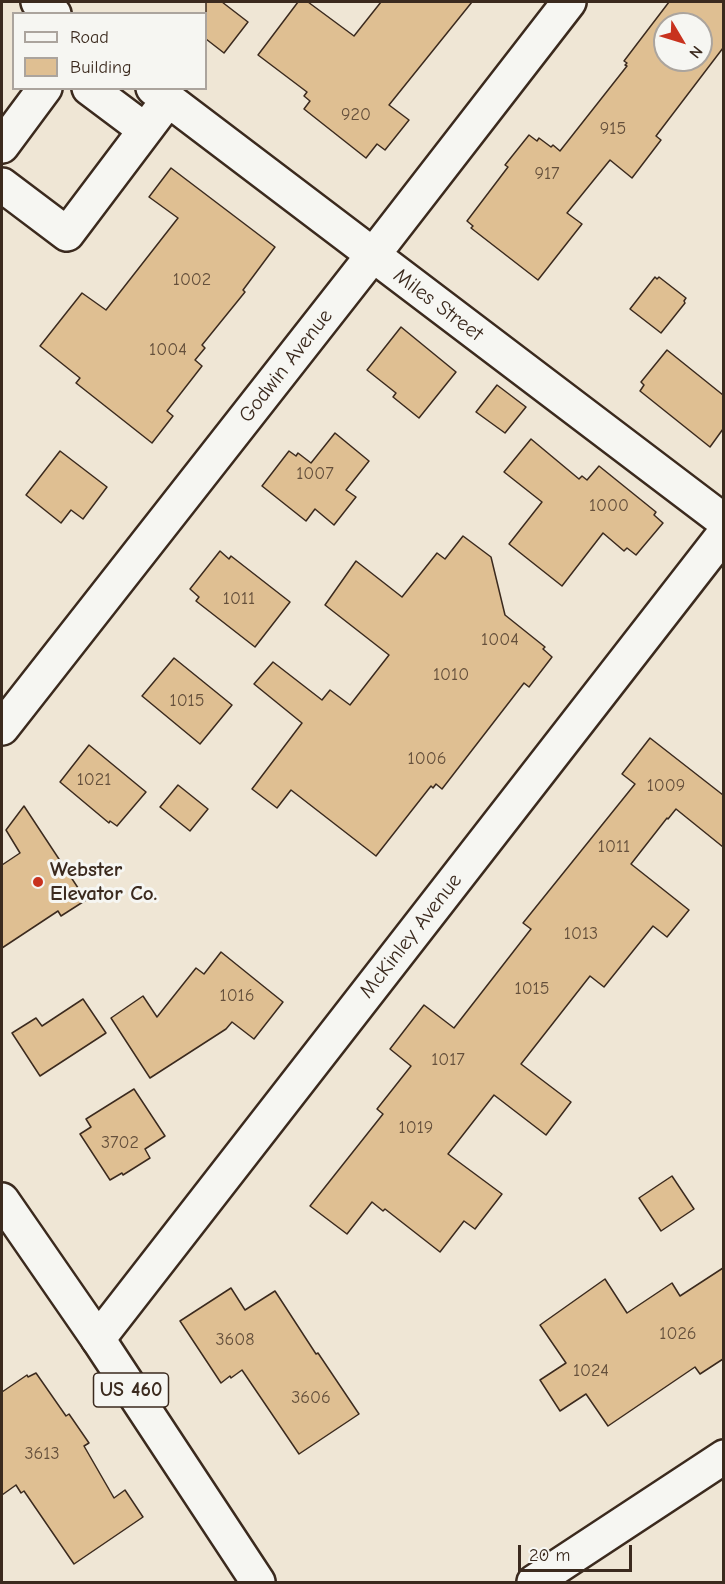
<!DOCTYPE html>
<html>
<head>
<meta charset="utf-8">
<style>
  body { margin:0 }
  #map { position:relative; width:725px; height:1584px; overflow:hidden; background:#efe6d5; font-family:"Comic Neue",sans-serif }
  canvas { display:block }
  .frame { position:absolute; inset:0; border:3px solid #3b2a1e; pointer-events:none }
  .legend { position:absolute; left:12px; top:12px; width:195px; height:78px; box-sizing:border-box; background:#f6f6f2; border:2px solid #aba49d; margin:0; padding:8px 10px; list-style:none; font-size:18px; color:#3b2a1e }
  .legend li { display:flex; align-items:center; gap:12px; height:30px }
  .legend b { width:30px; border:2px solid #aba49d }
  .north { position:absolute; left:653px; top:12px; width:60px; height:60px; box-sizing:border-box; background:#f6f6f2; border:2px solid #aba49d; border-radius:50%; rotate:128deg; font-size:16px; font-weight:700; line-height:24px; text-align:center; color:#3b2a1e }
  .north::after { content:''; display:block; margin:auto; width:21px; height:27px; background:#c8321e; clip-path:polygon(50% 0,100% 100%,50% 72%,0 100%) }
  .scale { position:absolute; left:518px; top:1545px; width:114px; height:27px; box-sizing:border-box; border:3px solid #3b2a1e; border-top:0; padding-left:8px; font-size:18px; line-height:21px; white-space:nowrap; color:#3b2a1e; -webkit-text-stroke:4px #f6f6f2; paint-order:stroke }
</style>
</head>
<body>
<div id="map">
<canvas width="725" height="1584"></canvas>
<div class="frame"></div>
<ul class="legend">
<li><b style="height:8px;background:#f6f6f2"></b>Road</li>
<li><b style="height:16px;background:#dfbf92"></b>Building</li>
</ul>
<div class="north">N</div>
<div class="scale">20 m</div>
</div>
<script>
const context = document.querySelector('canvas').getContext('2d');
context.lineJoin = 'round';
function fillPath(path, color) {
  context.fillStyle = color;
  context.fill(path, 'evenodd');
}
function trace(path, color, width, dash) {
  context.strokeStyle = color;
  context.lineWidth = width;
  context.lineCap = dash ? 'butt' : 'round';
  context.setLineDash(dash || []);
  context.stroke(path);
}
function write(font, color, halo, rows, align = 'center') {
  context.font = font + ' "Comic Neue",sans-serif';
  context.lineWidth = 6;
  context.setLineDash([]);
  context.textBaseline = 'middle';
  context.strokeStyle = halo;
  context.fillStyle = color;
  for (const [text, x, y, turn = 0] of rows) {
    context.save();
    context.translate(x, y);
    context.rotate((+turn || 0) * Math.PI / 180);
    context.textAlign = isNaN(turn) ? turn : align;
    if (halo) context.strokeText(text, 0, 0);
    context.fillText(text, 0, 0);
    context.restore();
  }
}
const building = new Path2D(`
  M206,2H222L248,22L224,53L206,39Z
  M298,2H308L354,36L381,2H472L389,105L409,120L385,150L377,144L366,158L304,109L310,101L304,96L307,92L258,55Z
  M669,2H723V48L656,136L661,140L632,178L610,160L567,213L582,224L538,280L471,228L473,226L467,221L508,167L505,165L529,135L537,141L539,138L551,147L553,145L560,151L627,66L625,65L627,63L624,61ZM665,24H701V60H665Z
  M171,168L275,247L243,290L245,292L202,345L205,348L195,360L202,366L167,411L173,416L152,443L76,383L80,378L40,346L82,293L106,310L178,218L149,197Z
  M655,277L657,279L659,277L686,298L684,301L685,303L661,333L630,309Z
  M401,327L456,372L419,418L393,397L396,393L367,370Z
  M667,350L723,395V429L710,447L640,391L644,385L641,382Z
  M497,385L526,407L505,433L476,412Z
  M335,433L369,461L346,490L356,497L334,525L315,509L306,521L262,486L289,451L296,456L298,453L311,463Z
  M531,439L579,479L582,476L587,480L599,466L656,512L654,515L663,523L636,555L627,548L624,551L603,533L562,586L509,544L542,502L504,472Z
  M60,451L107,487L83,519L71,510L61,523L26,495Z
  M463,536L491,557L505,615L545,647L543,649L552,657L529,687L524,683L442,789L436,784L433,788L431,786L376,856L291,790L277,808L252,789L302,723L254,684L273,662L322,700L330,690L350,705L389,655L325,605L356,561L402,597L437,553L445,559Z
  M220,551L229,559L231,556L290,602L255,647L196,601L199,597L190,589Z
  M174,658L232,705L200,744L142,696Z
  M650,738L723,795V847L676,809L668,819L667,818L631,864L689,910L667,937L653,926L604,987L590,976L521,1064L571,1102L546,1135L494,1095L448,1154L502,1194L475,1229L464,1221L440,1252L385,1209L383,1211L372,1202L347,1234L310,1206L383,1114L377,1109L411,1066L390,1049L424,1005L454,1028L531,929L523,923L635,784L622,774Z
  M89,745L146,792L117,826L110,821L109,823L60,782Z
  M178,785L208,809L190,831L160,807Z
  M24,806L86,900L61,916L58,911L2,948V865L20,853L6,830Z
  M221,952L283,1002L254,1039L232,1022L226,1029L150,1078L111,1018L143,996L157,1017L196,968L204,974Z
  M83,999L106,1033L40,1076L12,1033L36,1018L42,1026Z
  M134,1089L165,1136L145,1149L150,1158L123,1175L122,1173L110,1180L80,1134L91,1127L86,1119Z
  M672,1176L694,1209L661,1231L639,1198Z
  M723,1268V1359L700,1374L695,1367L608,1426L586,1394L560,1411L540,1380L566,1363L540,1325L605,1279L627,1313L672,1283L680,1296Z
  M231,1288L245,1310L275,1291L316,1354L318,1353L359,1414L299,1454L242,1370L231,1378L230,1376L221,1383L180,1321Z
  M36,1373L66,1416L69,1414L89,1443L84,1446L114,1498L125,1490L143,1517L74,1564L24,1491L21,1493L16,1485L2,1495V1392L27,1375L28,1377Z`);
fillPath(building, '#dfbf92');
trace(building, '#3b2a1e', 1.5);
const minor = new Path2D(`
  M38,2L54,14
  M89,88L145,130
  M153,88L724,521
  M2,146L45,88
  M2,185L67,234L168,100
  M2,728L373,255L569,2
  M98,1339L724,534
  M534,1582L724,1457`);
const major = new Path2D(`
  M2,1200L98,1339L258,1582`);
trace(minor, '#3b2a1e', 38);
trace(major, '#3b2a1e', 38);
trace(minor, '#f6f6f2', 33);
trace(major, '#f6f6f2', 33);
for (const [x, y, r, color] of [
  [38,882,6,"#c8321e"]
]) {
  const dot = new Path2D();
  dot.arc(x, y, r, 0, 2 * Math.PI);
  context.fillStyle = color;
  context.fill(dot);
  trace(dot, '#f6f6f2', 2);
}
write('18px', '#644f3b', null, [
  ["920",356,115],
  ["915",613,129],
  ["917",547,174],
  ["1002",192,280],
  ["1004",168,350],
  ["1007",315,474],
  ["1000",609,506],
  ["1011",239,599],
  ["1004",500,640],
  ["1010",451,675],
  ["1015",187,701],
  ["1006",427,759],
  ["1021",94,780],
  ["1009",666,786],
  ["1011",614,847],
  ["1013",581,934],
  ["1015",532,989],
  ["1016",237,996],
  ["1017",448,1060],
  ["1019",416,1128],
  ["3702",120,1143],
  ["1026",678,1334],
  ["3608",235,1340],
  ["1024",591,1371],
  ["3606",311,1398],
  ["3613",42,1454]
]);
for (const [x, y, w] of [
  [131,1390,75]
]) {
  const box = new Path2D();
  box.roundRect(x - w / 2, y - 17, w, 34, 4.5);
  context.fillStyle = '#f6f6f2';
  context.fill(box);
  trace(box, '#3b2a1e', 1.5);
}
write('bold 20px', '#3b2a1e', null, [
  ["US 460",131,1390]
]);
write('21px', '#3b2a1e', '#f6f6f2', [
  ["Miles Street",438,305,37],
  ["Godwin Avenue",286,366,-52],
  ["McKinley Avenue",411,936,-52]
]);
write('bold 21px', '#3b2a1e', '#f6f6f2', [
  ["Webster",50,870],
  ["Elevator Co.",50,894]
], 'left');
</script>
</body>
</html>
